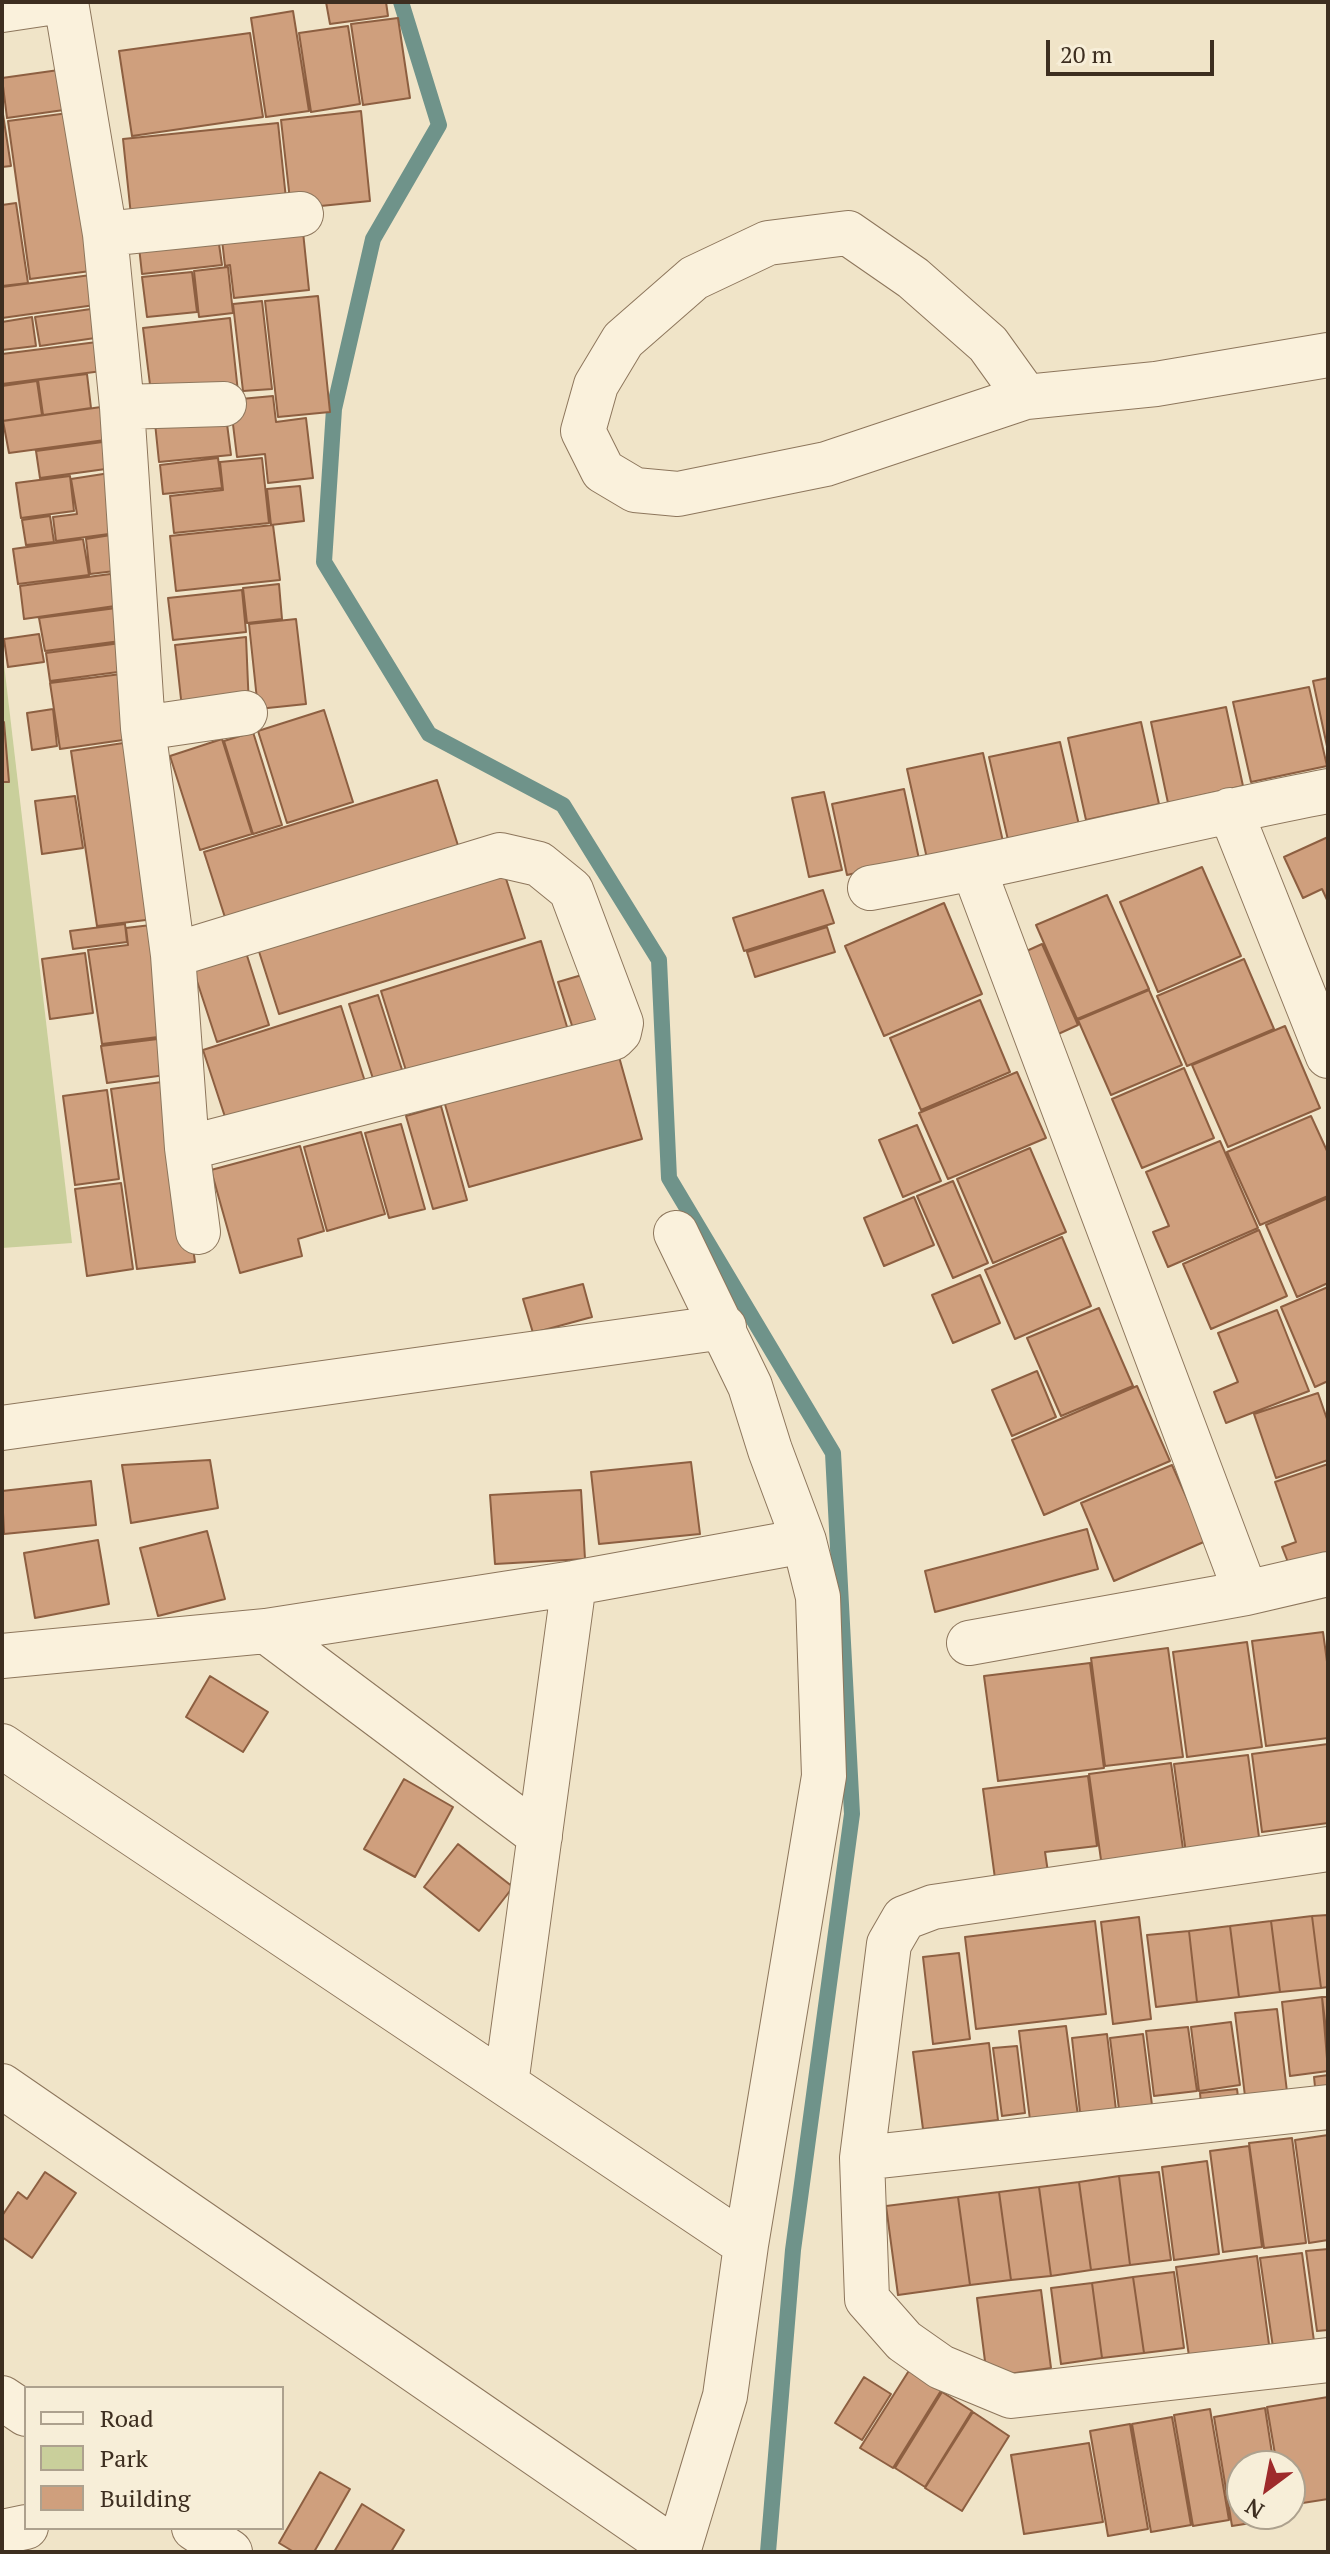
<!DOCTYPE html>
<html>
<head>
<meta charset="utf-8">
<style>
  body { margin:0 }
  #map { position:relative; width:1330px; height:2554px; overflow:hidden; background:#f0e4c8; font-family:"PT Serif",serif }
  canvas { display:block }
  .frame { position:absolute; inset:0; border:4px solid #3d2e20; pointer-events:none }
  .legend { position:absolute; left:24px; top:2386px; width:260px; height:144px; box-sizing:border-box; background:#f7eed8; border:2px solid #ada18e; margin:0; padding:10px 14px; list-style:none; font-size:24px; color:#3d2e20 }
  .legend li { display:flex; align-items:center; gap:16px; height:40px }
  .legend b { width:40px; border:2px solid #ada18e }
  .north { position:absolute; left:1226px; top:2450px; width:80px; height:80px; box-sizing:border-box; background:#f7eed8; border:2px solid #ada18e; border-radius:50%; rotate:212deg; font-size:22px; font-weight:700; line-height:32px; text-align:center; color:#3d2e20 }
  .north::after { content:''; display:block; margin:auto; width:28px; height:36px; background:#9e2a2b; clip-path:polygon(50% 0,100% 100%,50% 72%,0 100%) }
  .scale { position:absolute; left:1046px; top:40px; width:168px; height:36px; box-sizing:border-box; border:4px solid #3d2e20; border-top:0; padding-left:10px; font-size:24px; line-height:28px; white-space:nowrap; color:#3d2e20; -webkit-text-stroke:6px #f7eed8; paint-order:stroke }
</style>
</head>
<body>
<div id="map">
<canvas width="1330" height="2554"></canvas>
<div class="frame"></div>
<ul class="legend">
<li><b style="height:10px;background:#faf1dc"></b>Road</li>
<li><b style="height:22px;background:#c9cf9b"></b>Park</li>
<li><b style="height:22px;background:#cf9f7d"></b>Building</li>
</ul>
<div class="north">N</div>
<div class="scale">20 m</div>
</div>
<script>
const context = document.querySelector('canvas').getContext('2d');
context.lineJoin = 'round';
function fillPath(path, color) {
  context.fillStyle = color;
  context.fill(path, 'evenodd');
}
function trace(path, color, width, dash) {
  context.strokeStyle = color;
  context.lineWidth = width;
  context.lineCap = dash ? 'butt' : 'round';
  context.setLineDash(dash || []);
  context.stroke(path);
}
fillPath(new Path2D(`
  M2,647L72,1243L2,1248Z`), '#c9cf9b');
trace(new Path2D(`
  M401,2L439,125L373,239L334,409L324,562L429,734L563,805L659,960L669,1178L833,1453L852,1814L793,2250L768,2552`), '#6f938a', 16);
const building = new Path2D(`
  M326,2H386L388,16L330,24Z
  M293,11L309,111L266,117L251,18Z
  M398,18L410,98L363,105L351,24Z
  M348,26L360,104L311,112L299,33Z
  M250,33L263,117L132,136L119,51Z
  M73,68L78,108L7,118L2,78Z
  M2,108L11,166L2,167Z
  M361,111L370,201L291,209L281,120Z
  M76,112L98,270L30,279L8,121Z
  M278,123L287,208L132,225L123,139Z
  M16,203L28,283L2,286V205Z
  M302,222L309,290L234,298L230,265L225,266L221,231Z
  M217,230L222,265L142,274L138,238Z
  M228,267L233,313L199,317L194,271Z
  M192,272L197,312L147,317L142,277Z
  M98,274L102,304L2,318V287Z
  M318,296L330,412L278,417L265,301Z
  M262,301L272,389L243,391L233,304Z
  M98,308L102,337L40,346L35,317Z
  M32,317L36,346L2,350V322Z
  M230,318L238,392L152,401L143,328Z
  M97,342L102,371L2,384V354Z
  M87,374L91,408L43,415L38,380Z
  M37,381L42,415L2,421V386Z
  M273,396L276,422L306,418L313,478L268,483L265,454L237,457L230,400Z
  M101,407L105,440L9,453L3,421Z
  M226,416L231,455L159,462L155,423Z
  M110,441L113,468L40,478L36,451Z
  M218,458L222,488L163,494L160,465Z
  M262,458L269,523L174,533L170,496L223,490L220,462Z
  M116,472L124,532L56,541L53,517L77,514L71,479Z
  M70,476L74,511L21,518L16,483Z
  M300,486L304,521L271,525L267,489Z
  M50,516L54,542L26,545L22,520Z
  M273,525L280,580L176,591L170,536Z
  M117,534L123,570L90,574L86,539Z
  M83,539L89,575L18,584L13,549Z
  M118,573L122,605L24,619L20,586Z
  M279,584L282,619L247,623L243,588Z
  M242,590L246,632L173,640L168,598Z
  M124,607L128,640L45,651L39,618Z
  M296,619L306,704L258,709L249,624Z
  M39,634L44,662L8,667L4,639Z
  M246,637L249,708L183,717L175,645Z
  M128,642L133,670L50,681L46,653Z
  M129,673L137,738L60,749L50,683Z
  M1328,678V751L1313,681Z
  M1309,687L1327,766L1251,782L1233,702Z
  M1226,707L1243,786L1168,803L1151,722Z
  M53,709L57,746L32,750L27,713Z
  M324,710L353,802L287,823L258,731Z
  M2,722H4L9,782H2Z
  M1141,722L1159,804L1086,820L1068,738Z
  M253,732L282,825L253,834L224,741Z
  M222,739L252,834L200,850L170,756Z
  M130,742L154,919L97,926L71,751Z
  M1060,742L1079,825L1008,840L989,757Z
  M983,753L1004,846L928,863L907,769Z
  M437,780L463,861L230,933L204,852Z
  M904,789L919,859L847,875L832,804Z
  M824,792L842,870L809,877L792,798Z
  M75,796L83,848L42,854L35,801Z
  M1328,837V902L1322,889L1303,898L1284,857Z
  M500,860L525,938L279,1014L254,936Z
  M1202,867L1241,956L1158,992L1120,902Z
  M823,890L834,923L744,951L733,918Z
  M1107,895L1149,989L1077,1019L1036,925Z
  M944,903L982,994L884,1036L845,946Z
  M125,924L127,942L73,949L70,931Z
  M151,925L166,1036L102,1044L88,950L128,945L126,928Z
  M827,927L835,952L755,977L747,952Z
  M541,941L568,1030L409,1080L381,991Z
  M243,943L269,1025L217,1042L190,960Z
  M1042,944L1078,1025L1056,1035L1020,954Z
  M85,953L93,1013L50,1019L42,959Z
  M1244,959L1274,1029L1187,1066L1157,996Z
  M592,972L610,1028L576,1038L558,982Z
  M1149,990L1182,1065L1111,1095L1078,1020Z
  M378,995L405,1079L376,1088L349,1004Z
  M980,1000L1010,1072L921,1110L890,1038Z
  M341,1006L367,1088L230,1132L203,1050Z
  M1285,1026L1320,1108L1228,1147L1192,1065Z
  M174,1037L180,1073L107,1083L101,1046Z
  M616,1046L642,1139L469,1187L442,1094Z
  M1184,1068L1214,1138L1142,1168L1112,1099Z
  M1017,1072L1046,1138L948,1179L919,1113Z
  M169,1081L195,1262L137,1269L111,1089Z
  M107,1090L119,1179L75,1185L63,1096Z
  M441,1106L467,1200L433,1209L406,1116Z
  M1311,1116L1328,1153V1196L1260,1225L1227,1152Z
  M401,1124L425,1209L389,1218L365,1133Z
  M917,1125L941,1181L903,1197L879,1140Z
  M361,1132L385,1214L327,1231L304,1147Z
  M1220,1141L1258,1228L1168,1267L1153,1232L1169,1226L1146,1172Z
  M300,1146L324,1231L298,1239L302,1256L240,1273L211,1170Z
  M1030,1148L1066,1232L993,1263L957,1179Z
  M953,1181L988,1263L953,1278L917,1196Z
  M121,1183L133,1269L87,1276L75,1189Z
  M914,1197L934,1245L884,1266L864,1218Z
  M1328,1198V1283L1297,1297L1266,1225Z
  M1259,1230L1287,1296L1211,1329L1183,1264Z
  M1062,1237L1091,1306L1015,1339L985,1270Z
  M980,1275L1000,1323L953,1343L932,1295Z
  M583,1284L592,1317L533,1333L523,1299Z
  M1328,1287V1381L1315,1387L1281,1307Z
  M1099,1308L1133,1386L1061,1416L1027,1338Z
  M1277,1310L1309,1391L1226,1423L1214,1392L1238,1382L1218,1333Z
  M1037,1371L1056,1417L1012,1436L992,1390Z
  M1137,1386L1170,1461L1044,1515L1012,1440Z
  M1318,1393L1328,1422V1460L1276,1478L1254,1414Z
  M210,1460L218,1508L131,1523L122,1465Z
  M691,1462L700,1534L599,1544L591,1472Z
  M1328,1464V1567L1293,1575L1282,1547L1296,1542L1275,1482Z
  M1172,1465L1206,1541L1114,1581L1081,1503Z
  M91,1481L96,1525L4,1534L2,1491Z
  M581,1490L585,1559L495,1564L490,1495Z
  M1087,1529L1098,1569L935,1612L925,1571Z
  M207,1531L225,1599L158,1616L140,1548Z
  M98,1540L109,1604L35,1618L24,1553Z
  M1323,1632L1328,1669V1738L1266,1746L1252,1641Z
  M1247,1642L1262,1747L1187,1757L1173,1652Z
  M1168,1648L1183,1757L1105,1766L1091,1658Z
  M1090,1663L1104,1768L998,1781L984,1676Z
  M210,1676L268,1712L243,1752L186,1717Z
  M1328,1744V1823L1262,1832L1252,1754Z
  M1248,1755L1261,1852L1187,1861L1174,1764Z
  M1171,1763L1184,1856L1102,1867L1089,1774Z
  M1088,1776L1097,1846L1045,1852L1049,1879L996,1886L983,1789Z
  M404,1779L453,1807L415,1877L364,1849Z
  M458,1844L513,1887L479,1931L424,1887Z
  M1328,1915V1987L1321,1988L1312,1916Z
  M1312,1916L1321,1988L1280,1992L1271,1921Z
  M1139,1917L1151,2019L1113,2024L1101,1922Z
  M1095,1921L1106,2014L976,2029L965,1937Z
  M1271,1921L1280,1992L1239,1997L1230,1926Z
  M1230,1926L1239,1997L1197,2002L1189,1931Z
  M1189,1931L1197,2002L1156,2007L1147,1935Z
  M959,1953L970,2039L933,2044L923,1957Z
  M1322,1997L1328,2071L1290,2076L1282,2002Z
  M1322,1997H1328V2045Z
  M1277,2009L1289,2108L1247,2113L1235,2013Z
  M1231,2022L1240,2085L1199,2091L1191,2027Z
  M1066,2026L1080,2131L1032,2136L1019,2031Z
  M1188,2027L1197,2091L1154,2096L1146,2031Z
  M1107,2034L1118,2127L1082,2131L1072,2038Z
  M1143,2034L1154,2121L1121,2125L1110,2038Z
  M989,2043L998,2120L923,2129L913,2052Z
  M1017,2046L1025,2113L1002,2116L993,2048Z
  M1328,2075V2104L1317,2106L1314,2077Z
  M1237,2089L1240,2112L1202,2117L1200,2093Z
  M1328,2135V2240L1309,2243L1295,2140Z
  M1292,2138L1306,2243L1264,2248L1249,2143Z
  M1249,2146L1262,2247L1223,2252L1210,2151Z
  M1207,2161L1219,2254L1174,2260L1162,2167Z
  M45,2172L76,2193L32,2258L2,2237V2216L18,2192L27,2199Z
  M1159,2172L1171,2260L1130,2265L1119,2176Z
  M1119,2176L1130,2265L1091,2270L1079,2182Z
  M1079,2182L1091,2270L1051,2276L1039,2187Z
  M1039,2187L1051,2276L1011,2280L999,2192Z
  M999,2192L1011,2280L970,2285L958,2197Z
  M958,2197L970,2285L898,2295L886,2206Z
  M1328,2249V2330L1317,2331L1306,2251Z
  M1302,2253L1316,2356L1275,2361L1260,2258Z
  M1257,2256L1271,2359L1191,2370L1176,2267Z
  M1174,2272L1184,2348L1144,2353L1133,2277Z
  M1133,2277L1144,2353L1102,2358L1092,2283Z
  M1092,2283L1102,2358L1061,2364L1051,2288Z
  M1041,2290L1051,2368L987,2377L977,2298Z
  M910,2369L942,2389L893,2468L860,2448Z
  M864,2377L891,2394L862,2440L835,2423Z
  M942,2392L972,2411L925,2487L895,2468Z
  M1328,2397V2499L1290,2505V2466H1277L1267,2407Z
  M1265,2408L1274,2466H1242V2514H1282L1283,2518L1232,2526L1214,2417Z
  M1210,2409L1229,2520L1193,2526L1174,2415Z
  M973,2412L1009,2436L962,2511L925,2488Z
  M1172,2417L1191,2525L1151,2532L1132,2424Z
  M1130,2424L1148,2529L1108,2536L1090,2431Z
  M1089,2443L1103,2522L1024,2534L1011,2455Z
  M320,2472L350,2489L314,2552H294L279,2543Z
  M362,2504L404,2530L391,2552H334Z`);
fillPath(building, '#cf9f7d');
trace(building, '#8d5f41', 2);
const minor = new Path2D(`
  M66,2L105,234L122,407L143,728L173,955L187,1148L198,1232
  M2,10L55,2
  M105,234L301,214
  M1026,397L988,344L913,278L848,233L768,243L694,278L623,340L596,385L583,431L603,471L635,490L678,494L826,464L1026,397L1156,384L1328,355
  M122,407L224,404
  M143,728L245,713
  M1230,810L1328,1056
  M974,870L1246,1593
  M870,888C1024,861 1175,820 1328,791
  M173,955L500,855L539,864L571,890L621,1023L619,1032L613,1038L187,1148
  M676,1233L750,1386L770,1450L804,1541L818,1597L824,1776L746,2245L725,2396L678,2552
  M2,1428L724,1327
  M266,1631L540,1836
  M969,1643L1246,1593L1328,1574
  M2,1656L266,1631L574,1583L804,1541
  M2,1746L746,2245
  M1328,1849L933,1907L904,1918L889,1944L862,2158L867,2299L904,2341L941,2367L1011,2396L1328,2360
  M506,2084L574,1583
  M2,2086L679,2552
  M862,2158L1328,2107
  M2,2398L26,2414
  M194,2528L230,2552
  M2,2532L26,2527`);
trace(minor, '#8d765c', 46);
trace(minor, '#faf1dc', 44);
</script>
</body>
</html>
